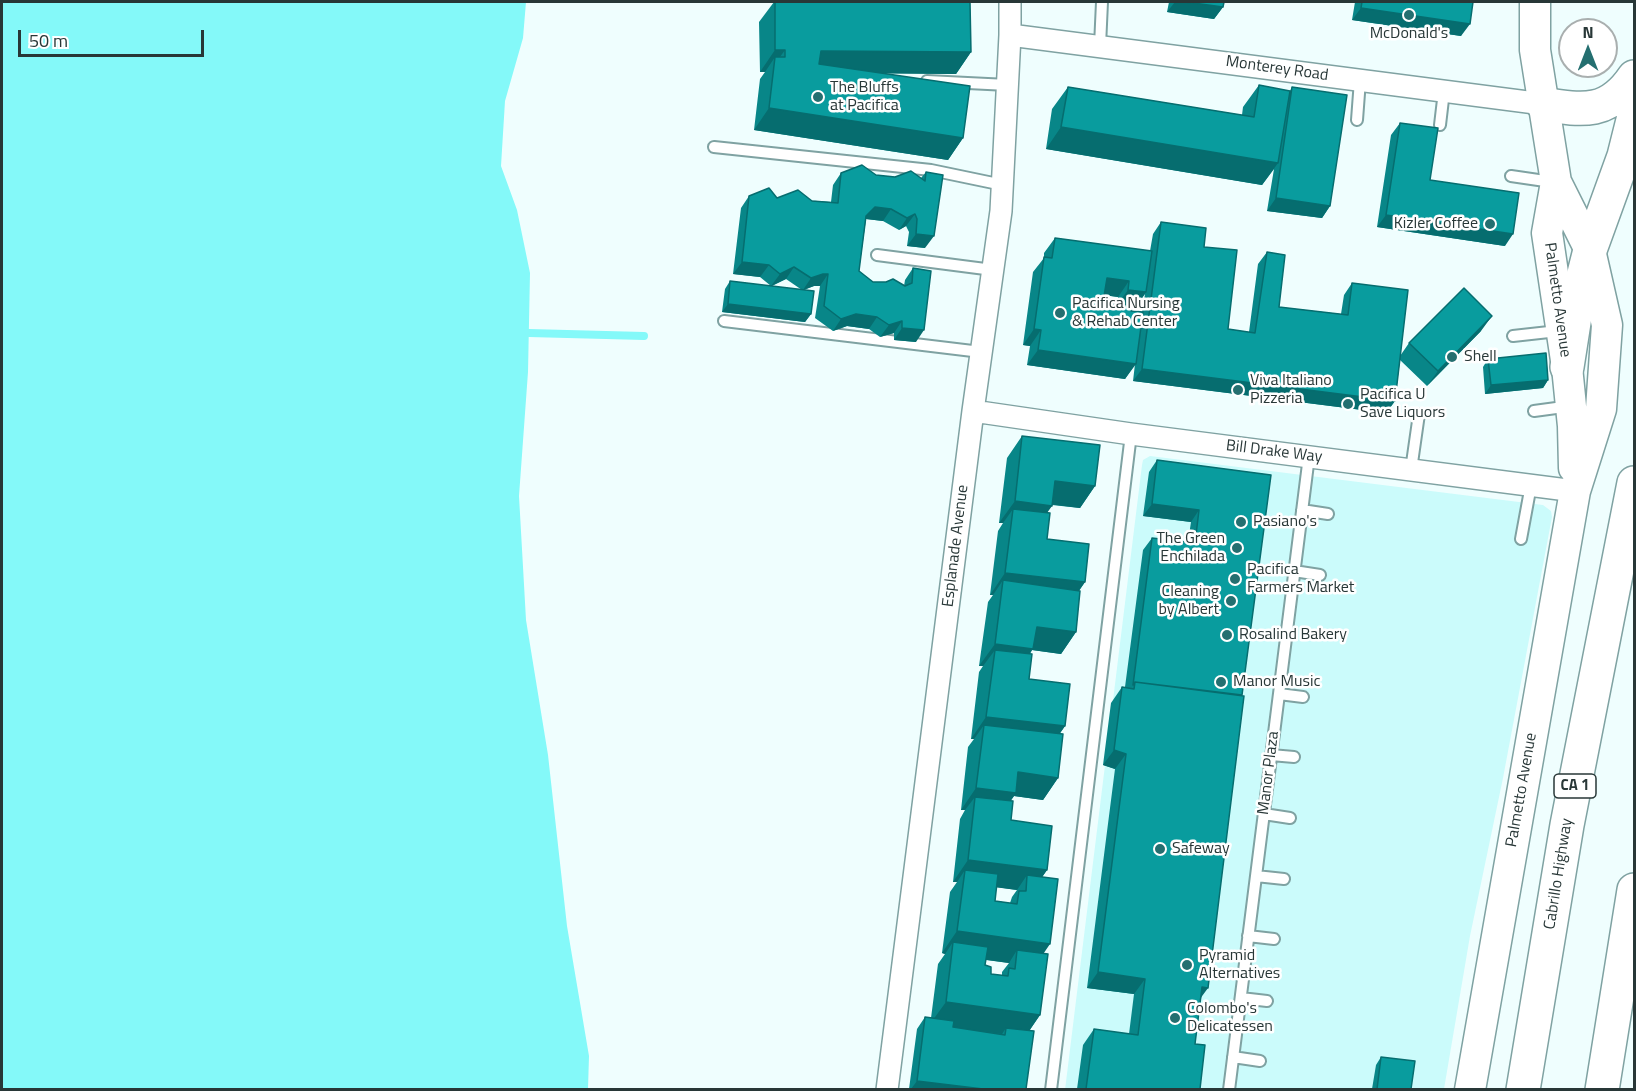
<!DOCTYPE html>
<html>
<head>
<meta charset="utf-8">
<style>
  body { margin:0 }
  #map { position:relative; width:1636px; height:1091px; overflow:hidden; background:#effefe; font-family:"Titillium Web",sans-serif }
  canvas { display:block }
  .frame { position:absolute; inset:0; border:3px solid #283737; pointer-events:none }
  .north { position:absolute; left:1558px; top:18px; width:60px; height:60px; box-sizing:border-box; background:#fff; border:2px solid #a9afaf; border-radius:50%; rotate:0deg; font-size:16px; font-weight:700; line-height:24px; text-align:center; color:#283737 }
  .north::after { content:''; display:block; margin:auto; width:21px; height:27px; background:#246f70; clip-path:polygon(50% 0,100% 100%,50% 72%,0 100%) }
  .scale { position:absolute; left:18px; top:30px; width:186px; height:27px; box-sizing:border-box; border:3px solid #283737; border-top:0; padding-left:8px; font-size:18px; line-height:21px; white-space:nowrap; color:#283737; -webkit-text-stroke:4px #fff; paint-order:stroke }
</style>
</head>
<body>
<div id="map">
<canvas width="1636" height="1091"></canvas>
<div class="frame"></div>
<div class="north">N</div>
<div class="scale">50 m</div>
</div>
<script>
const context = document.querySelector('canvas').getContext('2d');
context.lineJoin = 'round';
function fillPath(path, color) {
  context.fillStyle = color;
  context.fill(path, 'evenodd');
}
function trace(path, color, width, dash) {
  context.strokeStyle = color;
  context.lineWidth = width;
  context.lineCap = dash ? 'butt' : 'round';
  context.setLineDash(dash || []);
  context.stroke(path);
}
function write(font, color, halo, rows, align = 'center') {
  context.font = font + ' "Titillium Web",sans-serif';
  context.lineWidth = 5;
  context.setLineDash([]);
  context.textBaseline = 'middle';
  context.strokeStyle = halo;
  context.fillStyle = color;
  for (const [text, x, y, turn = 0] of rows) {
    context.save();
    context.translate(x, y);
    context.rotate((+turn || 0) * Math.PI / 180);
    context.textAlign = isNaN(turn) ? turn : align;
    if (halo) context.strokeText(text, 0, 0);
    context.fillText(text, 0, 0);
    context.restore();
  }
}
fillPath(new Path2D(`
  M1150,456L1543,505L1551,511L1552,517L1503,778L1470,936L1444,1089L1065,1090L1142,465L1143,460Z`), '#cbfbfb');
fillPath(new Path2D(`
  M2,2H526L523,38L505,101L501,166L517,210L530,273L528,372L519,496L526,620L548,755L567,926L589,1056L588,1089H2Z`), '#84f9f9');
trace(new Path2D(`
  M529,333L644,336`), '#84f9f9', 8);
const lane = new Path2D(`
  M1100,46L1102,2
  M927,81L1008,85
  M1357,120L1360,80
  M1440,125L1444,91
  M714,147L931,170L1003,185
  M1511,176L1552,182
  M877,255L993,270
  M724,321L981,352
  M1513,336L1558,331
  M1534,411L1571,406
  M1411,470L1419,414
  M1302,510L1328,514
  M1521,539L1531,485
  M1294,571L1320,575
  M1279,694L1303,697
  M1271,755L1294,757
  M1264,814L1290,818
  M1256,876L1284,879
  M1248,936L1274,939
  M1241,998L1267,1001
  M1233,1057L1260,1061
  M1051,1090L1131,434
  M1229,1090L1309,456`);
const street = new Path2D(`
  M1010,35L1543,104
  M973,411L1131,434L1575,491
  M887,1090L973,411L1001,211L1010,35V2`);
const secondary = new Path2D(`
  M1556,182L1547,233L1567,367L1573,426L1574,468
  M1470,1090L1575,491L1601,409L1607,325L1590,250L1556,182L1535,50V2`);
const highway = new Path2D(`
  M1543,104C1584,111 1609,114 1634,77
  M1567,367L1578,297L1590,250L1624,156L1634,116
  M1523,1090L1567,825L1634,483
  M1602,1090L1634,890`);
trace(lane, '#7fa2a2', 14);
trace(street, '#7fa2a2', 24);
trace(secondary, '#7fa2a2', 33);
trace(highway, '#7fa2a2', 36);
trace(lane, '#fff', 10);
trace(street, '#fff', 21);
trace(secondary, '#fff', 30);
trace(highway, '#fff', 33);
fillPath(new Path2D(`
  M774,2H970L971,52L956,74L884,73L963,138L948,160L754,130L760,79L765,72H760L759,22Z
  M1169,2H1224L1223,7L1214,19L1167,12Z
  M1355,2H1473L1461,36L1352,20Z
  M1259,85L1290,91L1292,87L1330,206L1322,218L1267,211L1274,169L1262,185L1046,149L1052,109L1068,87L1242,115L1243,107Z
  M1400,123L1430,180L1505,246L1377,227L1391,135Z
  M926,172L925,248L907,246L909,232L906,226L899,230L883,221L866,219L859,271L873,282L904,286L905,280L913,268L916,342L894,340V333L880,337L869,329L847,326L833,331L815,318L820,286H814L804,290L811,314L805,322L722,312L725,289L730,281L771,286L760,277L733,274L741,208L749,196L831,202L833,185L841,173L895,177L921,178ZM786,279L802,290L772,286Z
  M1161,222L1204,247L1228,329L1249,332L1258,264L1267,252L1279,307L1341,314L1344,295L1352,283L1400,356L1409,343L1481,331L1427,386L1400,360L1395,401L1386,413L1133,381L1135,364L1125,379L1027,365L1030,346L1023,345L1033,272L1044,258V253L1055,238L1150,251L1153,234ZM1145,294L1142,312L1131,311L1132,307L1135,308ZM1104,295L1118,297L1117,304L1103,302Z
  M1488,359L1548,380L1543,388L1485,394L1483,367Z
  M1022,436L1095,486L1080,508L1052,505L1047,512V539L1085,582L1079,591L1076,632L1061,654L1032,650L1030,654L1029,679L1065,726L1060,733L1058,778L1043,800L1014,796L1011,800V820L1047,870L1042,877L1044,953L1040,1015L1029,1031L1026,1089H909L917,1029L925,1017L931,1018L938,964L945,954L942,953L950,892L957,882H953L960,819L965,810H961L968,747L974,739H971L979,672L983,666H979L988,602L993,595H990L998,531L1003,523H999L1007,458ZM996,887L1017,890L1012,897L1010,903L995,901ZM986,960L1009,963L1002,972V976L991,974L985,965Z
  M1157,460L1271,475L1195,1044L1200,1089H1077L1083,1045L1094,1029L1129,1034L1134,994L1087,988L1115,769L1103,765L1111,703L1122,687H1125L1143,550L1152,538L1188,542L1191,522L1143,516L1149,472Z
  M1381,1057L1411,1089H1372L1376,1065Z`), '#088688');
fillPath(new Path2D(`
  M1175,2H1186L1223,7L1214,19L1167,12Z
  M1361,8L1470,24L1461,36L1352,20Z
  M775,50H785L774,65L775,57L765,72H760Z
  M821,51L971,52L956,74L806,73Z
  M769,108L963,138L948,160L754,130Z
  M1061,127L1278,163L1262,185L1046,149Z
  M1276,198L1330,206L1322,218L1267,211Z
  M875,207L891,209L883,221L866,219L858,228L866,216Z
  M915,214L906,226L899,230L907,218Z
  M1386,215L1513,234L1505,246L1377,227Z
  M916,234L934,236L925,248L907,246Z
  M742,262L769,265L760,277L733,274Z
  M794,267L786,279L771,286L780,274Z
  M823,274H828L820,286H814L803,290L811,278Z
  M1107,278L1129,281L1118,297L1096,294Z
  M1128,290L1146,292L1135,308L1117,305Z
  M728,304L811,314L805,322L722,312Z
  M856,314L877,317L869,329L847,326L833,331L841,319Z
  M1492,316L1481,331L1427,386L1438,371Z
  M902,321L894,333L880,337L889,325Z
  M902,328L924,330L916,342L894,340Z
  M1034,329L1041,330L1030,346L1023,345Z
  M1038,350L1136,364L1125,379L1027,365Z
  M1142,369L1395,401L1386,413L1133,381Z
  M1548,380L1543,388L1485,394L1491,385Z
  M1055,481L1095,486L1080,508L1040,503Z
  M1015,501L1052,506L1036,528L1013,509L1003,523H999Z
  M1152,504L1199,510L1191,522L1143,516Z
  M1005,573L1085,582L1069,604L1003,580L993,595H990Z
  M1037,627L1076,632L1061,654L1032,650L1018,671L995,650L983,666H979L995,644Z
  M986,717L1065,726L1050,748L984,725L974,739H971Z
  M1114,750L1126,754L1115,769L1103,765Z
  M1018,772L1058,778L1043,800L1014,796L1001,815L975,797L965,810H961L976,788Z
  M968,860L1047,870L1032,892L1027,875L1017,890L963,883L965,870L957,882H953Z
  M957,931L1050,944L1035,966L1017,950L1009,963L952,955L953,942L945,954L942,953Z
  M1098,972L1145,979L1134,994L1087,988Z
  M1202,987L1208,988L1197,1003Z
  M946,1002L1040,1015L1025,1037L1006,1028L1002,1034L930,1024Z
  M917,1081L983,1089H911Z`), '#066d6f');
const building = new Path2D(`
  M775,2H970L971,52L821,51L819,64L970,86L963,138L769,108L775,57H785V50H775Z
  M1186,2H1224L1223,7Z
  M1362,2H1473L1470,24L1361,8Z
  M1259,85L1290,91L1278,163L1061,127L1068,87L1254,117Z
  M1292,87L1347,95L1330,206L1276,198Z
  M1400,123L1438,128L1430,180L1519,193L1513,234L1386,215Z
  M862,165L876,175L895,177L911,171L925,181L926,172L943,175L934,236L916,234L917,219L915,214L907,218L891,209L875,207L866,216L859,271L873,282H886L893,279L905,286L912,283L913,268L931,271L924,330L902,328V321L889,325L877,317L856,314L841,319L824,306L828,274H823L811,278L794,267L780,274L769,265L742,262L749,196L769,188L777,198L798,190L812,201L838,203L841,173Z
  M1161,222L1206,228L1204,247L1237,250L1228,329L1255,333L1267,252L1285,255L1279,307L1348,315L1352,283L1408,290L1395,401L1142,369Z
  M1055,238L1152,251L1146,292L1128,290L1129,281L1107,278L1103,302L1132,306L1131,311L1143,312L1136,364L1038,350L1041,330L1034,329L1044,257L1052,258Z
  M730,281L814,291L811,314L728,304Z
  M1464,288L1492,316L1438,371L1409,343Z
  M1546,353L1548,380L1491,385L1488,359Z
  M1022,436L1100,445L1095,486L1055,481L1052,506L1015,501Z
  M1157,460L1271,475L1242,695L1135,682L1133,685L1152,538L1195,543L1199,510L1152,504Z
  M1013,509L1050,513L1047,539L1089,544L1085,582L1005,573Z
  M1003,580L1080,591L1076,632L1037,627L1033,649L995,644Z
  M995,650L1032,654L1029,679L1070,684L1065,726L986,717Z
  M1135,682L1244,696L1208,988L1202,987L1195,1044L1205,1045L1200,1089H1086L1094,1029L1138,1035L1145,979L1098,972L1126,754L1114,750L1122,687L1134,689Z
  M984,725L1063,734L1058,778L1018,772L1016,793L976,788Z
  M975,797L1013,801L1011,820L1052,826L1047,870L968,860Z
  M965,870L998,874L995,901L1017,904L1019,891H1026L1027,875L1058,879L1050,944L957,931Z
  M953,942L988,947L985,965L991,967V974L1008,976L1009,968L1015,969L1017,950L1048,954L1040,1015L946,1002Z
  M925,1017L954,1021L953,1027L1005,1035L1006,1028L1034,1031L1026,1089H983L917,1081Z
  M1381,1057L1415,1061L1411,1089H1377Z`);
fillPath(building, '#099c9e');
trace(building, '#066d6f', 1.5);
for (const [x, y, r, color] of [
  [1409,15,6,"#246f70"],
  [818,97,6,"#246f70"],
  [1490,224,6,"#246f70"],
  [1060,313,6,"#246f70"],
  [1452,357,6,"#246f70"],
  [1238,390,6,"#246f70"],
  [1348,404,6,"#246f70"],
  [1241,522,6,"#246f70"],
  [1237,548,6,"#246f70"],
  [1235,579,6,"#246f70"],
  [1231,601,6,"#246f70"],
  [1227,635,6,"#246f70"],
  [1221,682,6,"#246f70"],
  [1160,849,6,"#246f70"],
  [1187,965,6,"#246f70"],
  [1175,1018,6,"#246f70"]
]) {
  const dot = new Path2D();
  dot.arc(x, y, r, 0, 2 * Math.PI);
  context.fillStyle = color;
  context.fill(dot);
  trace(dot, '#fff', 2);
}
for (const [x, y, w] of [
  [1575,786,42]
]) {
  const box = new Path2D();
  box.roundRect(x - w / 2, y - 12, w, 24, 4.5);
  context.fillStyle = '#fff';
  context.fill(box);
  trace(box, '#283737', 1.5);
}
write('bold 15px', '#283737', null, [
  ["CA 1",1575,786]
]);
write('16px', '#283737', '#fff', [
  ["McDonald's",1409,34,"center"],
  ["The Bluffs",830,88],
  ["at Pacifica",830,106],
  ["Kizler Coffee",1478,224,"right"],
  ["Pacifica Nursing",1072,304],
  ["& Rehab Center",1072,322],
  ["Shell",1464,357],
  ["Viva Italiano",1250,381],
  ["Pizzeria",1250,399],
  ["Pacifica U",1360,395],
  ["Save Liquors",1360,413],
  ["Pasiano's",1253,522],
  ["The Green",1225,539,"right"],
  ["Enchilada",1225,557,"right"],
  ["Pacifica",1247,570],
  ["Farmers Market",1247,588],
  ["Cleaning",1219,592,"right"],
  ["by Albert",1219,610,"right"],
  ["Rosalind Bakery",1239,635],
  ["Manor Music",1233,682],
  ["Safeway",1172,849],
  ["Pyramid",1199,956],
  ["Alternatives",1199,974],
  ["Colombo's",1187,1009],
  ["Delicatessen",1187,1027]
], 'left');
write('16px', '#283737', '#fff', [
  ["Monterey Road",1277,69,8],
  ["Palmetto Avenue",1557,300,82],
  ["Bill Drake Way",1274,452,7],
  ["Esplanade Avenue",956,546,-83],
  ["Manor Plaza",1269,773,-83],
  ["Palmetto Avenue",1522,790,-80],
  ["Cabrillo Highway",1559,874,-81]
]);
</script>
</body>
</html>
